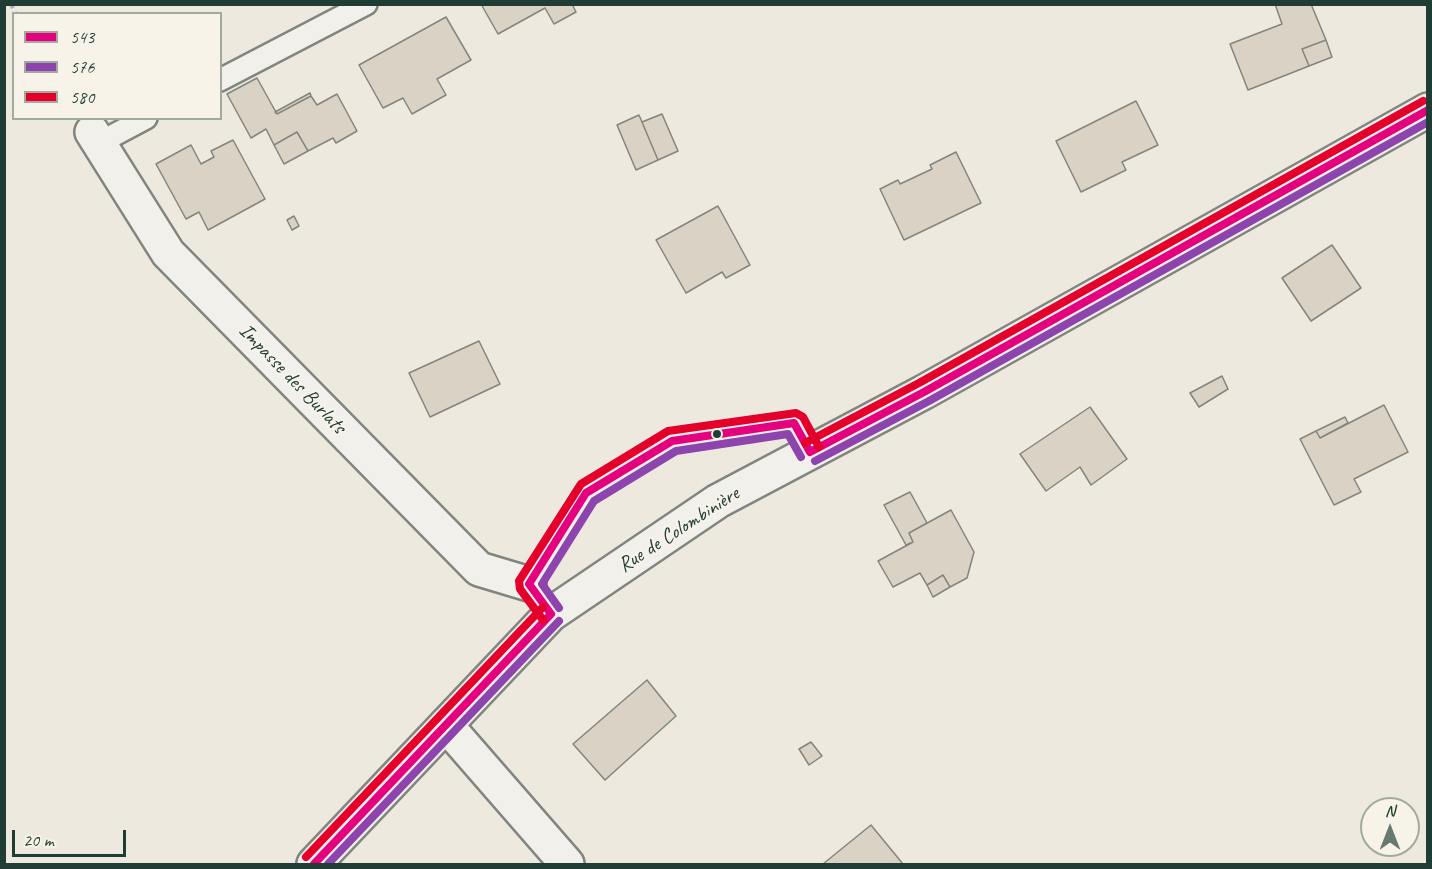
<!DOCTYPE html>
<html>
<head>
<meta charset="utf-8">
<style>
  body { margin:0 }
  #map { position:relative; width:1432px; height:869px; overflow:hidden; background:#eee9df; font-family:Caveat,sans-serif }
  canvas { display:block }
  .frame { position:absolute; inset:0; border:6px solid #1f3d34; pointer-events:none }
  .legend { position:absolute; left:12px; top:12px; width:210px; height:108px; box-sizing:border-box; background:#f7f3e8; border:2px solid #a1aaa0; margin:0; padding:8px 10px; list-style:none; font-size:18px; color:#1f3d34 }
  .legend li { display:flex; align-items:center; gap:12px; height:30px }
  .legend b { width:30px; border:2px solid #a1aaa0 }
  .north { position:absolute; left:1360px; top:797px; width:60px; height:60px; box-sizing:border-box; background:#f7f3e8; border:2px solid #a1aaa0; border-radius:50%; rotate:0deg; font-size:16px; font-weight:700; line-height:24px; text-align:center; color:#1f3d34 }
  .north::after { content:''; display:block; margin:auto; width:21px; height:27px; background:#677970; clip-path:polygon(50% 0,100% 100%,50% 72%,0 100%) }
  .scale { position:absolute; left:12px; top:830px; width:114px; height:27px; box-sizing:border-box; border:3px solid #1f3d34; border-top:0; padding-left:8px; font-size:18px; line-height:21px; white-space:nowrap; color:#1f3d34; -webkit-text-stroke:4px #f7f3e8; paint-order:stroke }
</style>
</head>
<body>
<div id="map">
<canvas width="1432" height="869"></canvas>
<div class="frame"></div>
<ul class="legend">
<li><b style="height:8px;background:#e5007d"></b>543</li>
<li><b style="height:8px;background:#8e44ad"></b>576</li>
<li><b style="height:8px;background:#e4002b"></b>580</li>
</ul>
<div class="north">N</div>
<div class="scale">20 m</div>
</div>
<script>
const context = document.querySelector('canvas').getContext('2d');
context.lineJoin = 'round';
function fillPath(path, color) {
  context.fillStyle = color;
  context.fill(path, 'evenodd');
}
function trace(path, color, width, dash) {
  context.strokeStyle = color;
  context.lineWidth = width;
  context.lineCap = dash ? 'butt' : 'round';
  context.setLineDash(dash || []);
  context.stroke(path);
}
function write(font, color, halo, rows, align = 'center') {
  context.font = font + ' Caveat,sans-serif';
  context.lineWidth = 4.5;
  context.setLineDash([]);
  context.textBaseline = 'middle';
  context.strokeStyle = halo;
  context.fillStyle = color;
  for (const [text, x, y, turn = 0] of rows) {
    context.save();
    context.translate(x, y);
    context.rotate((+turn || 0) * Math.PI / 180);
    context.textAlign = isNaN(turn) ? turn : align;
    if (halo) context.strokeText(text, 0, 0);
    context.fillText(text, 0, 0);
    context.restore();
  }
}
const building = new Path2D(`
  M481,4H572L576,12L554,24L545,8L498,34Z
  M1275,4H1311L1326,40L1302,49L1309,66L1248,90L1230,44L1282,24Z
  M446,17L471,60L437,79L446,95L412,114L403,98L383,108L359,65Z
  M1326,40L1332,57L1309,66L1302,49Z
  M257,78L277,114L311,96L317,105L337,94L357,131L336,143L333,138L308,151L297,132L274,145L266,129L251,138L227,94Z
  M310,93L311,96L277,114L275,112Z
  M1136,101L1158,145L1122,162L1126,170L1081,192L1056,141Z
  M662,114L678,151L658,160L642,122Z
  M639,115L658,160L636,170L617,125Z
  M297,132L308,151L284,164L274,145Z
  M233,140L265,199L208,230L199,212L186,219L156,164L191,145L201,164L214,157L211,151Z
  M956,152L981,203L904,240L880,189L898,180L900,184L932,169L930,165Z
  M718,206L750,265L726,278L722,272L686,293L656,240Z
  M294,216L299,226L292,230L287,220Z
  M1332,245L1361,288L1311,321L1282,278Z
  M479,341L500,384L430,417L409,373Z
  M1222,376L1228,389L1199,407L1190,393Z
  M1384,405L1408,452L1354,479L1361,492L1334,505L1300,439L1316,431L1320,438Z
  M1090,407L1127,459L1091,485L1080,467L1046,491L1020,454Z
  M1345,417L1348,423L1320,438L1316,431Z
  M910,492L927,523L909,533L913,542L906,545L884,505Z
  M951,510L974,552L967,578L950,587L943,575L927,585L920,573L893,587L878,561L913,542L909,533Z
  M943,575L950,587L933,597L927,585Z
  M647,680L676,716L605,780L573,744Z
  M811,742L822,756L809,765L799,749Z
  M871,825L903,864H823Z`);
fillPath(building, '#dad3c5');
trace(building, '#82857f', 1.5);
const lane = new Path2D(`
  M220,80L366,4
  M99,143L146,118
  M551,614L529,584L586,493L672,441L794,423L810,452`);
const street = new Path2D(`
  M92,132L168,253L479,569L529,584
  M446,725L567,864`);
const secondary = new Path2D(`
  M314,864L551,614L718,501L924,392L1428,110`);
trace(lane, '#82857f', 26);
trace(street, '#82857f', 38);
trace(secondary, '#82857f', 38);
trace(new Path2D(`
  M11,4L16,14`), '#afb1ac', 4, [4.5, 4.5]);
trace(lane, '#f1f0eb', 21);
trace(street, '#f1f0eb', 33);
trace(secondary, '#f1f0eb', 33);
trace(new Path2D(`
  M810,452L924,392L1428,110
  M551,614L529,584L586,493L672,441L794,423L810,452
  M314,864L551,614`), '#e5007d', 8);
trace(new Path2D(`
  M815,461L929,401L1428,122
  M559,608L542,584L594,501L676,451L788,434L801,457
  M328,864L559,621`), '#8e44ad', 8);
trace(new Path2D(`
  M805,443L919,383L1423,101
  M543,620L520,589L519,581L581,484L668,431L796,413L803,417L819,447
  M306,857L543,607`), '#e4002b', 8);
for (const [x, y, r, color] of [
  [717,434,5,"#1f3d34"]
]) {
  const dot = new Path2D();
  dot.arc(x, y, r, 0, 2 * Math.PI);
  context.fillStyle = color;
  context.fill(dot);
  trace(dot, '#f7f3e8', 2);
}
write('21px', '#1f3d34', '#f7f3e8', [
  ["Impasse des Burlats",292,379,46],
  ["Rue de Colombinière",679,530,-33]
]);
</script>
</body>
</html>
